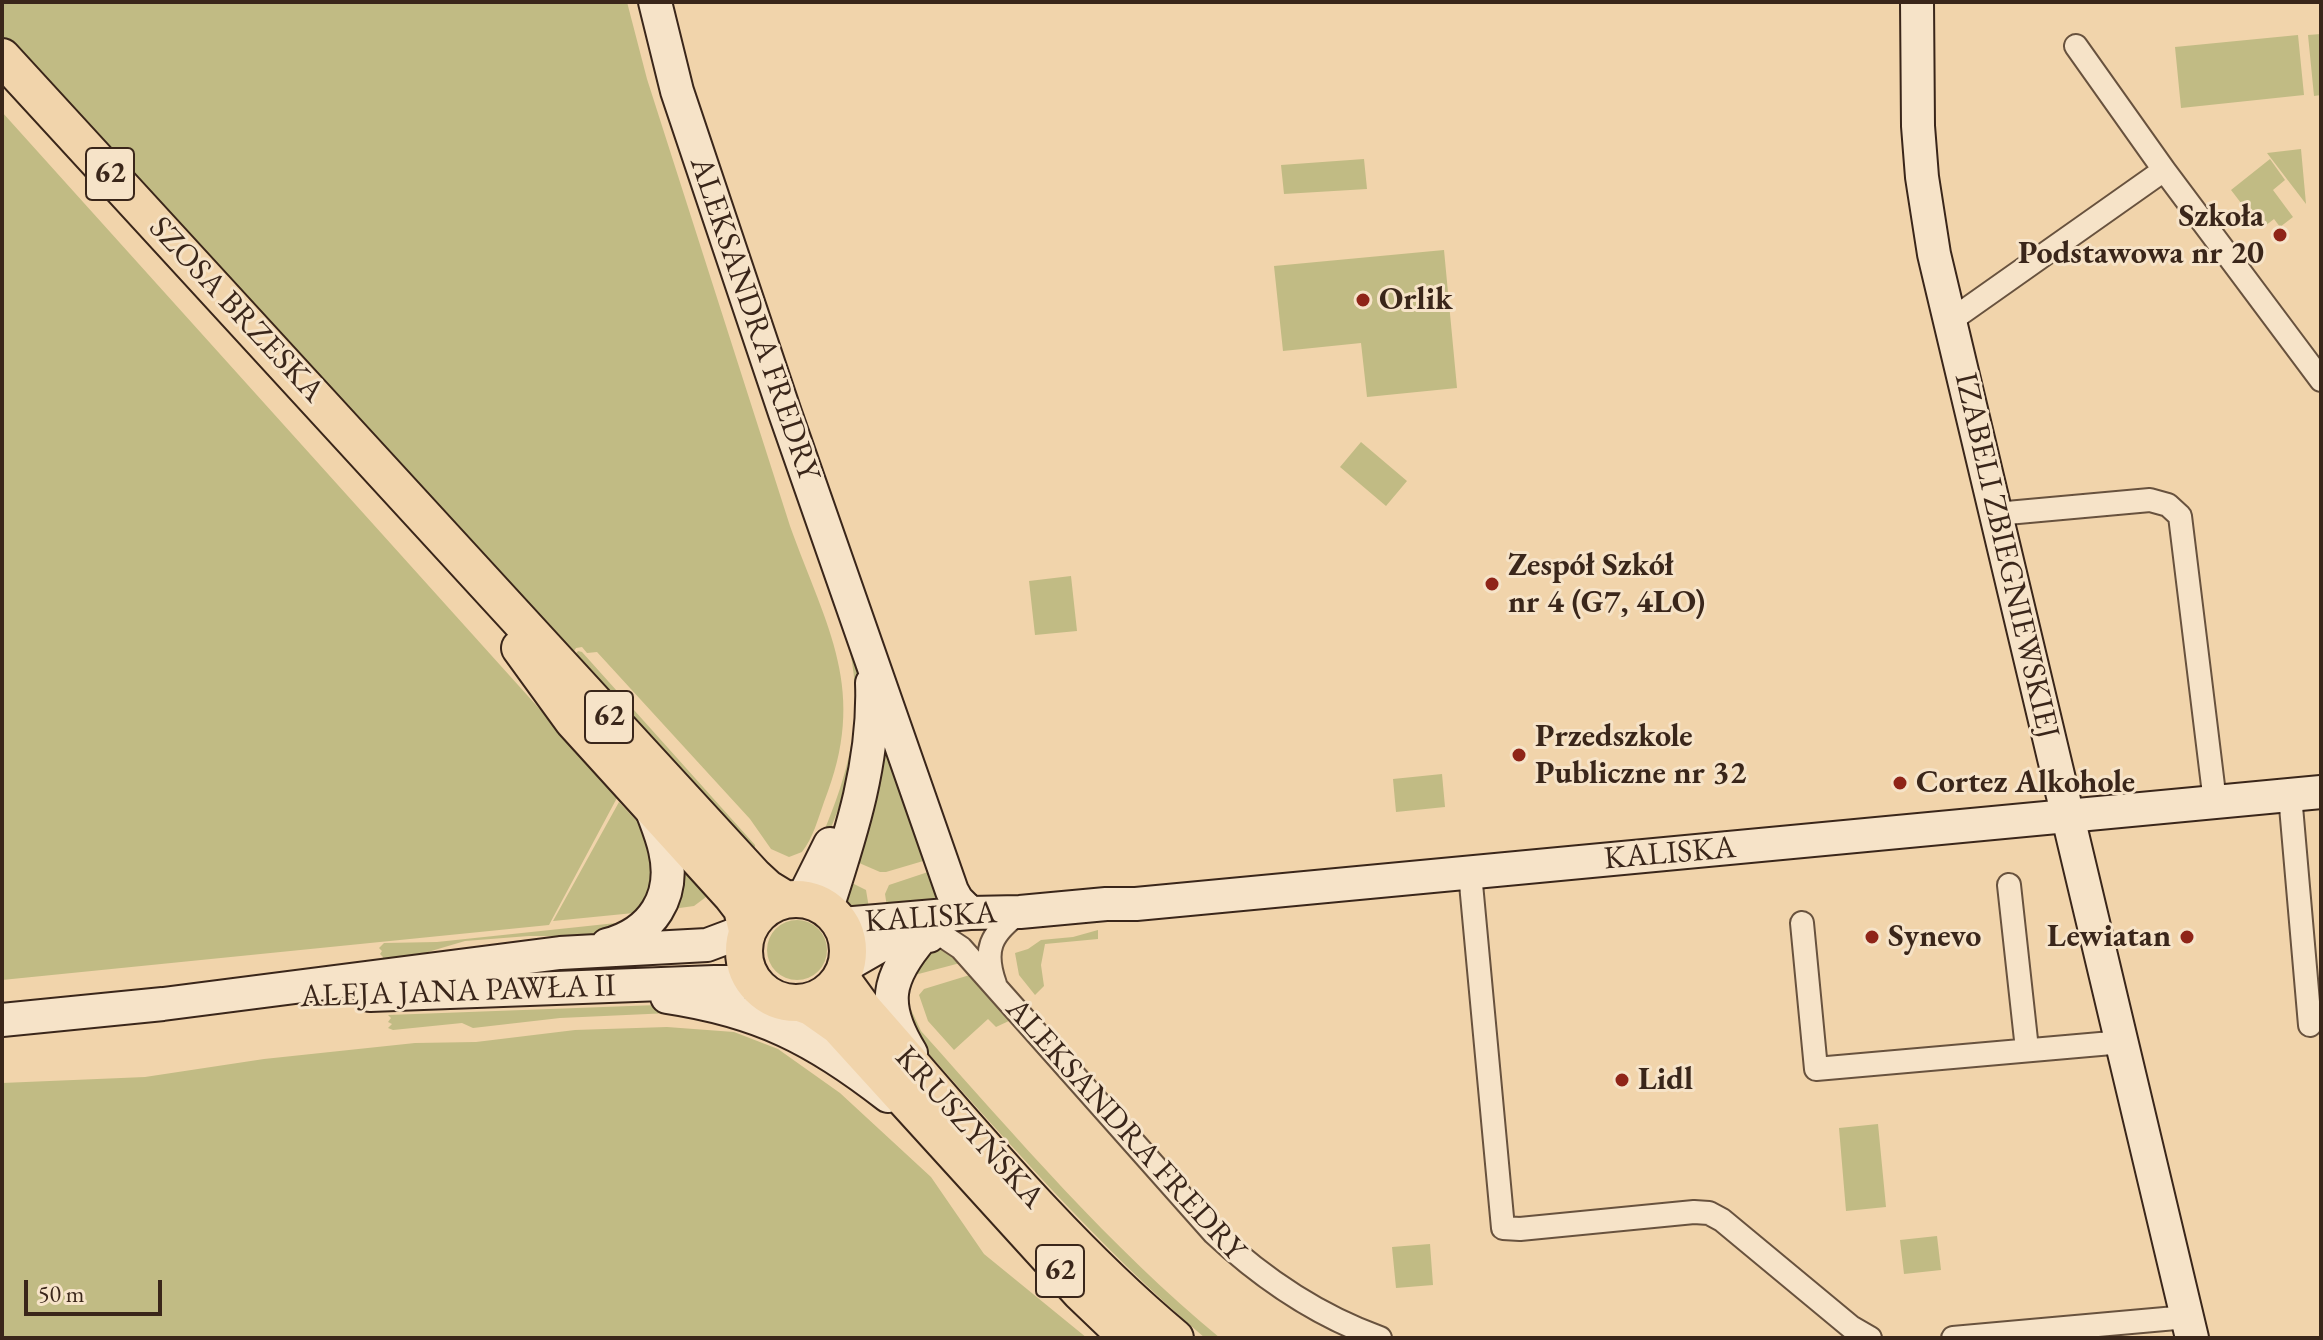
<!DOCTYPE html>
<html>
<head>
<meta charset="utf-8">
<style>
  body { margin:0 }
  #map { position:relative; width:2323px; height:1340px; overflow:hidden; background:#f1d4ab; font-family:"EB Garamond",serif }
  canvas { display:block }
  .frame { position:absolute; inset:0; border:4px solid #3a261a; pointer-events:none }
  .scale { position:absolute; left:24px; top:1280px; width:138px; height:36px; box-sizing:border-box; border:4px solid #3a261a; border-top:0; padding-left:10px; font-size:24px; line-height:28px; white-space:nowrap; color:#3a261a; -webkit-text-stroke:6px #f6e3c8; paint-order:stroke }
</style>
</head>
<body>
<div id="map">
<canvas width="2323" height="1340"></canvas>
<div class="frame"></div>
<div class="scale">50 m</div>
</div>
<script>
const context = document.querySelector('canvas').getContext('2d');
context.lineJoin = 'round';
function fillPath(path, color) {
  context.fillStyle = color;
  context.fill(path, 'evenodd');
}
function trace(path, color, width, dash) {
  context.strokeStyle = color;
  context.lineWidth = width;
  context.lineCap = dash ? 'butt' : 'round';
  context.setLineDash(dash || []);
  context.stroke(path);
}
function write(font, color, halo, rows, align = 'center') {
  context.font = font + ' "EB Garamond",serif';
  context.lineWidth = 6;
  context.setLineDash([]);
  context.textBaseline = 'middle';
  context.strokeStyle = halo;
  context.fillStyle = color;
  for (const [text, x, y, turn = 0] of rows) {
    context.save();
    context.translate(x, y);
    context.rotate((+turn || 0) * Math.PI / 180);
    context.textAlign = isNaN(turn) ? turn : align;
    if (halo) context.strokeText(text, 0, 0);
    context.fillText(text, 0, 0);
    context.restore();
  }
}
fillPath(new Path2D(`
  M2,2H627L647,79L790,526C827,629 869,690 824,802C818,819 813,838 802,852L789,857L771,849L750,819L597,652L587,653L582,647L576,648L573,653L2,37Z
  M2321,34V95L2314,96L2308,35Z
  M2298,35L2304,95L2181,108L2175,47Z
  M2,112L618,796L549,925L2,980Z
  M2301,149L2306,204L2267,153Z
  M1364,159L1367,189L1284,194L1281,165Z
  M2270,159L2285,180L2273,190L2293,217L2280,227L2274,219L2261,229L2231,190Z
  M1444,250L1457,388L1367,397L1361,343L1283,351L1274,266Z
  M1361,442L1407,481L1386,506L1340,467Z
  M813,546C827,569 835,593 843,619C848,634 855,650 858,665C868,730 848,790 822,849L818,845C844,786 863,728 852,662C845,622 826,583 813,546Z
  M1071,576L1077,631L1035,635L1029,581Z
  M578,651L582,652L755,845V853L728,830L704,793L650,734L607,698L574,656Z
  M882,731L930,859L886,872H880L850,859Z
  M1442,774L1445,807L1396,812L1393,779Z
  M619,802L645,830L657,862L644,912L553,921Z
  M674,852L714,891L694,906L665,910Z
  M934,870L944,900L888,913L885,894L889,885Z
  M844,879L866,890L870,914L849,909L844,896Z
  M767 950a30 30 0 1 1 60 0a30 30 0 1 1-60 0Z
  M635,921L606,936H529L465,941L411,957L382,961L383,957L380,954L382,951L379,948L384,943L437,942Z
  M1098,930V939L1045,944L1041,965L1044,986L1035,995L1019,975L1015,953L1028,949L1041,940L1073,937Z
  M942,944L964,962L907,977L906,967Z
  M973,974L1011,1020L996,1027L988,1019L954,1050L928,1021L919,995L924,989Z
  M908,1003L921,1031C1017,1138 1109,1246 1220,1338H1205C1095,1244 1005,1138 908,1031Z
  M657,1005L670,1013L560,1018L473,1028L462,1023L393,1030L388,1028L392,1024L388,1022L391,1018L388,1015Z
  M667,1027L734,1032L778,1049L840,1093L931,1177L984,1254L1087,1338H2V1083L145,1077L264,1059L415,1043L476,1042L575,1030Z
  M1878,1124L1886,1207L1846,1211L1839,1128Z
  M1937,1236L1941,1270L1904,1274L1900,1240Z
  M1430,1244L1433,1285L1396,1288L1392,1247Z`), '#c1bb84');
const street = new Path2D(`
  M2076,46L2164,170L2321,380
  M1950,321L2164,170
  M1996,514L2150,500L2168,505L2180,516L2215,802
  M2290,795L2310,1025
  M1470,873L1503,1228L1520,1229L1694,1212L1709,1213L1722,1220L1851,1327L1870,1338
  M2009,885L2027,1049
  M1802,923L1816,1069L2123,1042
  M940,934L961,948L1214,1233C1263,1279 1316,1315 1380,1338
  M995,984C983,950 990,934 1020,912
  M1953,1338L2187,1317`);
const secondary = new Path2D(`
  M655,2L677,91L785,413L952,891L957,900L970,913
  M1917,2L1918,126L1922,177L1934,254L2192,1338
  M803,898L830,844
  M827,908C851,834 875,761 872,683
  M842,924L970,913L1020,912L1106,904H1136L2321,792
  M607,945C652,933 676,897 665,850C662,836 656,822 651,808
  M847,965L887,942L929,936
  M370,995L715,982H754
  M667,997C760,1011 815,1039 888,1096
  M2,1020L163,1004L560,953L707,945L747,930
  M911,1053C881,1005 887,978 922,937`);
const primary = new Path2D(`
  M2,57L754,876L767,888L785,899
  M520,648L573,721L732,896L742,909L747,930
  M744 951a52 52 0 1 1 104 0a52 52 0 1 1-104 0Z
  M841,978L865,1011C964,1123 1060,1242 1175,1338
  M800,1003L811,1007L838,1026L1080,1292L1128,1338`);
trace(street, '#68523e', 26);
trace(secondary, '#3a261a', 36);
trace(primary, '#3a261a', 40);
trace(street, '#f6e3c8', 22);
trace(secondary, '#f6e3c8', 32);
trace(primary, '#f1d4ab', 36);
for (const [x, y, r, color] of [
  [2280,235,8,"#8f2418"],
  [1363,300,8,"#8f2418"],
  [1492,584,8,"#8f2418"],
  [1519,755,8,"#8f2418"],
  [1900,783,8,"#8f2418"],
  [1872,937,8,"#8f2418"],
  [2187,937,8,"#8f2418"],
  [1622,1080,8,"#8f2418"]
]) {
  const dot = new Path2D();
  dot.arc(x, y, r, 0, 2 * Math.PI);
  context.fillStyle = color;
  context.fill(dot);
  trace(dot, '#f6e3c8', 3);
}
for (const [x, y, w] of [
  [110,174,48],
  [609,717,48],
  [1060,1271,48]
]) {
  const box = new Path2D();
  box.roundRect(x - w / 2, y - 26, w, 52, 6);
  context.fillStyle = '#f6e3c8';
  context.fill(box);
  trace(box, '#3a261a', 2);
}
write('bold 30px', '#3a261a', null, [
  ["62",110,174],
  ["62",609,717],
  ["62",1060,1271]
]);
write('bold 32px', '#3a261a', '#f6e3c8', [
  ["Szkoła",2264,217,"right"],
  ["Podstawowa nr 20",2264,254,"right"],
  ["Orlik",1379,300],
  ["Zespół Szkół",1508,566],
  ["nr 4 (G7, 4LO)",1508,603],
  ["Przedszkole",1535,737],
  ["Publiczne nr 32",1535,774],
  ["Cortez Alkohole",1916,783],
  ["Synevo",1888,937],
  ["Lewiatan",2171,937,"right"],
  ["Lidl",1638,1080]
], 'left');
write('32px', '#3a261a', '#f6e3c8', [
  ["SZOSA BRZESKA",236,310,47],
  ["ALEKSANDRA FREDRY",754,319,71],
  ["IZABELI ZBIEGNIEWSKIEJ",2006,556,77],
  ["KALISKA",1670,854,-5],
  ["KALISKA",931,918,-4],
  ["ALEJA JANA PAWŁA II",458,992,-2],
  ["KRUSZYŃSKA",969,1128,48],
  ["ALEKSANDRA FREDRY",1125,1130,48]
]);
</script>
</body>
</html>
